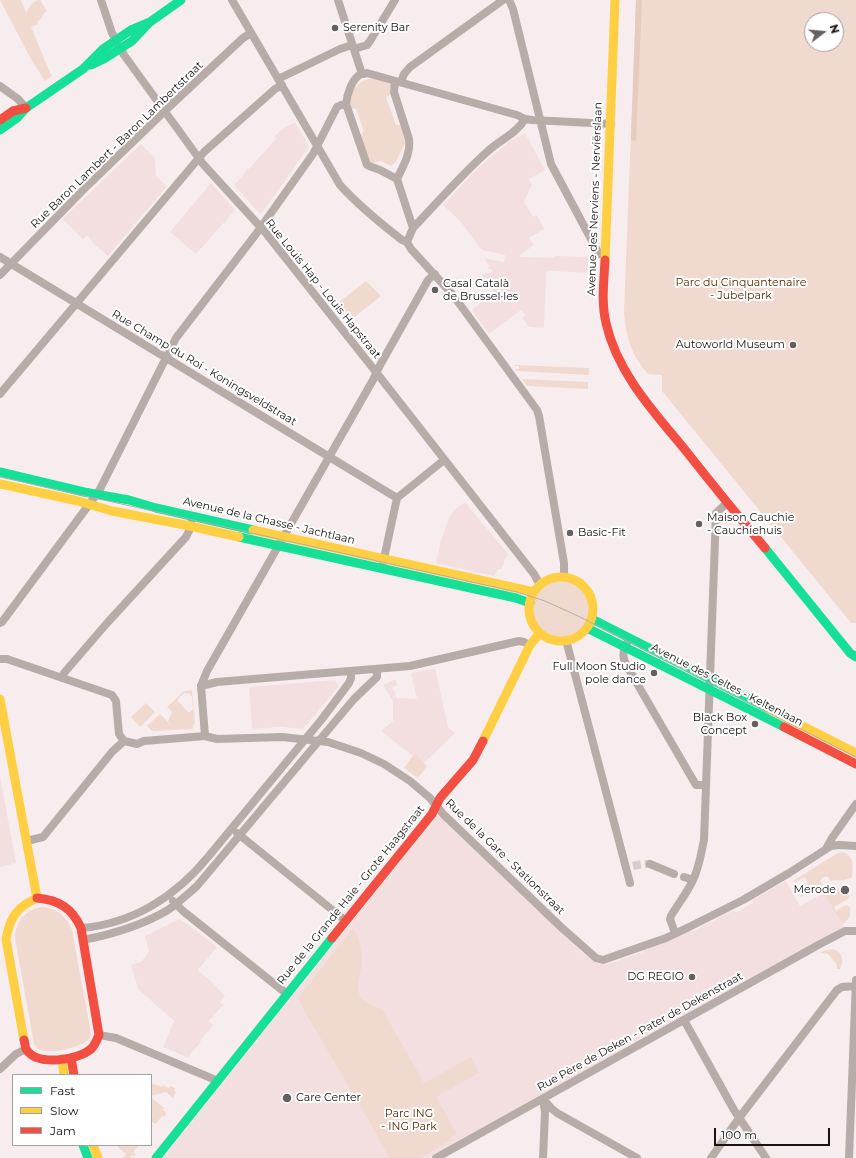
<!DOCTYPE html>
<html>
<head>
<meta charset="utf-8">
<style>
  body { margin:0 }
  #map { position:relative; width:856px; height:1158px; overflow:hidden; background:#f8edee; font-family:Montserrat,sans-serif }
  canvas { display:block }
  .legend { position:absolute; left:12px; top:1074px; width:140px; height:72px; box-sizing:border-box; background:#fff; border:1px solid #a3a0a0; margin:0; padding:5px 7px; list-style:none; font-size:12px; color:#181212 }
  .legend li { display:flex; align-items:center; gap:8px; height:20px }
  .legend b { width:20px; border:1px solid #a3a0a0 }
  .north { position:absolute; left:804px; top:12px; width:40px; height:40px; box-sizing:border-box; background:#fff; border:1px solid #a3a0a0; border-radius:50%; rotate:74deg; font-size:11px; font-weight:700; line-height:16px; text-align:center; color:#181212 }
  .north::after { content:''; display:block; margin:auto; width:14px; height:18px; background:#665f5f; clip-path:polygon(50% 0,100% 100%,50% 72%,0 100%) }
  .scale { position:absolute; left:714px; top:1128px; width:116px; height:18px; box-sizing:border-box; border:2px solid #181212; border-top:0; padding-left:5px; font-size:12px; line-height:14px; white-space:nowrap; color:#181212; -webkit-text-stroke:3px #fff; paint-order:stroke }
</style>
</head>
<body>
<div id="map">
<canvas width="856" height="1158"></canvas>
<ul class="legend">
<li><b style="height:5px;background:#16e098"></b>Fast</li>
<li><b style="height:5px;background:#ffcf43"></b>Slow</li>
<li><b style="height:5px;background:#f24e42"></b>Jam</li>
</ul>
<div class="north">N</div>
<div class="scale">100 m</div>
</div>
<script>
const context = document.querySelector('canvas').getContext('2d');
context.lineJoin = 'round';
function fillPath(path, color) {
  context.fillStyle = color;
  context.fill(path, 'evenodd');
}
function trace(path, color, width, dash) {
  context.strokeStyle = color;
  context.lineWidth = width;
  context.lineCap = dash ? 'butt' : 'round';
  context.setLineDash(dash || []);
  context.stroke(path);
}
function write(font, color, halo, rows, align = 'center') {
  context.font = font + ' Montserrat,sans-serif';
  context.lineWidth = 4;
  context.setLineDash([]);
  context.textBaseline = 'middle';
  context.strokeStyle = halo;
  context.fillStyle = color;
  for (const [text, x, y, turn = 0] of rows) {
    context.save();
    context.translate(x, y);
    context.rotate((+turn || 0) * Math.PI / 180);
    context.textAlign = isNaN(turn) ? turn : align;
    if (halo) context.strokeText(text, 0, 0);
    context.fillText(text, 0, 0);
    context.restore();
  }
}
fillPath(new Path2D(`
  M295,122L308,144V148L262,213H259L234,185L276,139L274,137L282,129Z
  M525,133L545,170L529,179L532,184L524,202L533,217L537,215L544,229L529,238L534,245L520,255V257L553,258L556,256L593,257L592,273L548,271L546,273L544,328L529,327L522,318L524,317L525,314L521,310L489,334L472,310L494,293L482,275L485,273H491L493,270L489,269L488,268L490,267L484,258L504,262L505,255L482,250L460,221L443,205L478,168L510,141Z
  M141,144L155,158L156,176L167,186L108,256L93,243L87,235L83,239L62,219Z
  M211,183L235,210L196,254L170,232Z
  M465,502L508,554L504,561V564L501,569H498L494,576L436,563L441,540L450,516L457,508Z
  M435,668L448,727L455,733L424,763L415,753L413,756L381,731L393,721V701L383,685L396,679L397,685L392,688L396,694L395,695L397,698L417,699L411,673Z
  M335,680L339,686L303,729L281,727L252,729L249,687Z
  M0,776L16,863L0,867Z
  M437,816L440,817L446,821L445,822L587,957L599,964H608L643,952L642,950L690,930L692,932L732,911L737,912L752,903L754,899L786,881L800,906L824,893L844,927L692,1010V1012L676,1022L674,1020L428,1158H163Z
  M179,919L190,926L217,947L198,970L212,982L225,996L220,1002L223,1005L209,1021L213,1025L200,1041L201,1042L191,1053L189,1058L163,1047L174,1021L138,989L131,965L141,962L149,952L145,936Z`), '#f3dfe0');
fillPath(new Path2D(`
  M0,0H21L26,13C29,7 33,0 40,0L47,11L43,14L42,18L37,22L38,24L31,27L48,68L52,76L45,81L32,61Z
  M636,0H856V623H851L662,391V375L648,374C631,354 626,338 624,312ZM812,20H836V44H812Z
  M369,79H375L391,84V94L386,97L396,125H401L407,140L395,163L391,166L381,161L370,164L360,135L364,132L356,108L351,109L348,99C354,89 357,82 369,79Z
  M366,281L381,296L347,323L334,306Z
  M515,365L589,368V375L516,371L515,369H519V366H515Z
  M522,379L588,382V389L527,386Z
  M533 609a28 28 0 1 1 56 0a28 28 0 1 1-56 0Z
  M192,690L195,723L193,726V729L152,731L147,726L160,714L173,727L168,721L172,712L167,707L184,691ZM184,693L190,694L192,697L193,709L190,712H188L178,701V699Z
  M146,703L155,712L140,727L131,717Z
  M415,753L427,766L418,778L404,768Z
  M842,852C855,855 853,867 852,877C844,882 838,879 830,881L828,877C824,876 822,877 820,881L823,885L801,897L796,890L808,883L805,877L794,883L793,881L836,854Z
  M839,888V889H843L842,888C849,888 851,894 848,899L834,907L836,911L846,905L850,907C851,916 850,919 842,924L824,893L829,891V892L832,891V890Z
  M43,907C57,908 67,917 72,930L91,1033C90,1037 90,1039 87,1041C80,1047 53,1053 44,1051C39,1050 36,1048 34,1044L15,938C15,923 26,908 43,907Z
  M353,928C359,938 362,948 362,961C362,969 358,977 358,985C357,1001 371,1005 382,1009L424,1083L471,1057L479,1073L436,1097L457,1134L449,1138L450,1141L420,1158H389L369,1121L305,1012L298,998Z
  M832,949C842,951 845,960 840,969H837V965L828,954L820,953L825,950Z
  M151,1083L162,1087L163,1085L169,1088L170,1086L175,1088L174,1091L176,1092L173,1098L166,1092L151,1096Z
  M151,1097L164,1108L163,1110L166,1112V1114L164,1117L162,1116L156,1124L152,1122L151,1124Z
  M118,1145H136L138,1146L133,1152L136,1154L134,1157L131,1155V1158H123L126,1154L119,1148Z`), '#f0dad0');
fillPath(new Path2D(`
  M636,0H642L636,141L631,140Z`), '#e6cbbf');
trace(new Path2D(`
  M633,866L642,864H650`), '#d6cccd', 8, [8, 4]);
trace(new Path2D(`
  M101,0L112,33L124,55L203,164L265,232L372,367L534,574L540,585
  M232,0L340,185C359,206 380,223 402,240L407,242L411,249L453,295L537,410L539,416L564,563V577
  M338,0L362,74
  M509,0L513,9L551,164L599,254L605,255
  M354,49L367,45L370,41L395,0
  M278,79L340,49L352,45
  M395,81L394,92L409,139C411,154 403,166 397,179
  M401,82L404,74L410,67L503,0
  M0,86L18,99L26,108
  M397,179L380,170L369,166L367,165L346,104C347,95 351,82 358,76C360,74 364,74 367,73L517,115L525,119L532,120L611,124
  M397,179L413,228L407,242
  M413,228C438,202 461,175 488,151C500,140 517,133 525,119
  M0,257L397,498
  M0,275L88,185L170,106L243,38L251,33
  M0,394L204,152L275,89L282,85
  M383,563L397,498L444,460
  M0,623L2,622L99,491L176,338L256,234L313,154L337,107L341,105L346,104
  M566,640L630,883
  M627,643C622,654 622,657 628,668L696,785H706
  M0,659H7L112,695L116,701L119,734L124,741
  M62,678L64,673L108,622L186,537L189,531L191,523
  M201,686L217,682L410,666L519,641L524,642L530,645
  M205,736L217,739L282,737L328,742L361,753L384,764L410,781L430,798L443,814L562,928L596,958L603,960L666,938L689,927L743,900L789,873L831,846L839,845L856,846
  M124,741L137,744L144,741L205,736L201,686L207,671L373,380L379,367L428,280L435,274
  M237,833L346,921
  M27,841L43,837L112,752L124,741
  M826,849L832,838L856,804
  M650,864L674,874
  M684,877L693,880
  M173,901L183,911L287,994
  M81,928C133,924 176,896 208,857L322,719L349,683L351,678V671
  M675,933L670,919L671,916C678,904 687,893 693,880C699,868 701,854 704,840L716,513L727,503
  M83,940C114,934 141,926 168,910C178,903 188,894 197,886L354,699L377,677V669
  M684,1020L734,1110L766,1158
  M99,1035L116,1038L218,1081
  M0,1069L16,1054L26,1049
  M543,1099L551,1108L557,1113L637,1158
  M543,1099L545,1112L543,1158
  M436,1158L820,944L845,931H856
  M711,1158L739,1118L837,990L842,987L856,986
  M849,1158L856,980`), '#b8aca8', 8);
trace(new Path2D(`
  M91,65L104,59L132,41L150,22L181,0
  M0,130L17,118L26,108L83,69L103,49L131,30L150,22
  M0,472L84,492L129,500L156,508L253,530
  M239,537L516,598L530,603
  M765,548L850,653L856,657
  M591,620L596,621L769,709
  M587,628L784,727
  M83,1145L88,1158
  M156,1158L332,938`), '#16e098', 9);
trace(new Path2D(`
  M605,260L615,0
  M0,484L78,501L112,511L190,526L239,537
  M253,530L534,592
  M529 609a32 32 0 1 1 64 0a32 32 0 1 1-64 0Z
  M0,699L37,898
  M769,709L856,753
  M483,741L530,645L540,633
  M24,1040L6,939C10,917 17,907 37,898
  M62,1059L64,1075
  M93,1145L98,1158`), '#ffcf43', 9);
trace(new Path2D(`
  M0,120L13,111L26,108
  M605,260C604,281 601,302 606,323C617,373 655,413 686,451C712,484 738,516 765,548
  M784,727L856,764
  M332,938L432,814L440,798L473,760L483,741
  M24,1040C25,1042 25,1047 26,1049C37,1067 78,1060 91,1049C95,1045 97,1040 99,1035L81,928C72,908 59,900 37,898
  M71,1058L74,1075`), '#f24e42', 9);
trace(new Path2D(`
  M0,477L517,592L545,601L578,616L856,757`), '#b7adad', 1);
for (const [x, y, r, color] of [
  [335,28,4,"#665f5f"],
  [435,290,4,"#665f5f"],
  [793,345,4,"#665f5f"],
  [699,524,4,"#665f5f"],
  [570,533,4,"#665f5f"],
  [654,673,4,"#665f5f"],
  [755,724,4,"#665f5f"],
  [845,890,5,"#665f5f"],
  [692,977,4,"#665f5f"],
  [287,1098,5,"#665f5f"]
]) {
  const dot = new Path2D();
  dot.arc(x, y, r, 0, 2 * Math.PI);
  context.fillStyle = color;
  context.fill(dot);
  trace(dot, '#fff', 1.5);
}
write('11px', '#181212', '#fff', [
  ["Serenity Bar",343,28],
  ["Casal Català",443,284],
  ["de Brussel·les",443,297],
  ["Autoworld Museum",785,345,"right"],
  ["Maison Cauchie",707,518],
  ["- Cauchiehuis",707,531],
  ["Basic-Fit",578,533],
  ["Full Moon Studio",646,667,"right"],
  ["pole dance",646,680,"right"],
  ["Black Box",747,718,"right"],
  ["Concept",747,731,"right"],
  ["Merode",836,890,"right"],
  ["DG REGIO",684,977,"right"],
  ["Care Center",296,1098]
], 'left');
write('11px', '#181212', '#fff', [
  ["Rue Baron Lambert - Baron Lambertstraat",117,145,-44],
  ["Avenue des Nerviens - Nerviërslaan",595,199,-88],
  ["Rue Louis Hap - Louis Hapstraat",323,289,51],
  ["Rue Champ du Roi - Koningsveldstraat",204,368,31],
  ["Avenue de la Chasse - Jachtlaan",269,521,13],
  ["Avenue des Celtes - Keltenlaan",727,685,27],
  ["Rue de la Gare - Stationstraat",505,857,44],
  ["Rue de la Grande Haie - Grote Haagstraat",351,895,-51],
  ["Rue Père de Deken - Pater de Dekenstraat",640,1032,-29]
]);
write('11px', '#582800', '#fff', [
  ["Parc du Cinquantenaire",741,283],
  ["- Jubelpark",741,296],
  ["Parc ING",409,1114],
  ["- ING Park",409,1127]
]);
</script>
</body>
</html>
